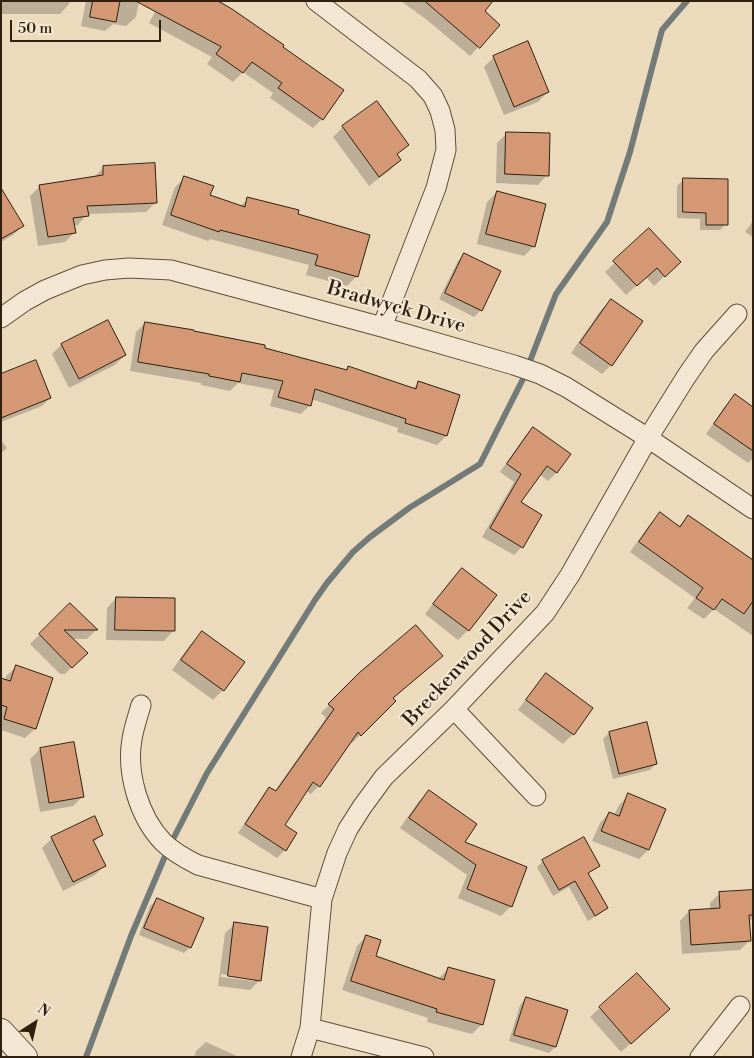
<!DOCTYPE html>
<html>
<head>
<meta charset="utf-8">
<style>
  body { margin:0 }
  #map { position:relative; width:754px; height:1058px; overflow:hidden; background:#ecdabd; font-family:"Libre Bodoni",serif }
  canvas { display:block }
  .frame { position:absolute; inset:0; border:2px solid #2f210e; pointer-events:none }
  .north { position:absolute; left:10px; top:998px; width:50px; height:50px; -webkit-text-stroke:4px #f3e7d4; paint-order:stroke; rotate:35deg; font-size:14px; font-weight:700; line-height:20px; text-align:center; color:#2f210e }
  .north::after { content:''; display:block; margin:auto; width:18px; height:22px; background:#2f210e; clip-path:polygon(50% 0,100% 100%,50% 72%,0 100%) }
  .scale { position:absolute; left:10px; top:20px; width:151px; height:22px; box-sizing:border-box; border:2px solid #2f210e; border-top:0; padding-left:6px; font-size:15px; line-height:18px; white-space:nowrap; color:#2f210e; -webkit-text-stroke:4px #f3e7d4; paint-order:stroke }
</style>
</head>
<body>
<div id="map">
<canvas width="754" height="1058"></canvas>
<div class="frame"></div>
<div class="north">N</div>
<div class="scale">50 m</div>
</div>
<script>
const context = document.querySelector('canvas').getContext('2d');
context.lineJoin = 'round';
function fillPath(path, color) {
  context.fillStyle = color;
  context.fill(path, 'evenodd');
}
function trace(path, color, width, dash) {
  context.strokeStyle = color;
  context.lineWidth = width;
  context.lineCap = dash ? 'butt' : 'round';
  context.setLineDash(dash || []);
  context.stroke(path);
}
function write(font, color, halo, rows, align = 'center') {
  context.font = font + ' "Libre Bodoni",serif';
  context.lineWidth = 4;
  context.setLineDash([]);
  context.textBaseline = 'middle';
  context.strokeStyle = halo;
  context.fillStyle = color;
  for (const [text, x, y, turn = 0] of rows) {
    context.save();
    context.translate(x, y);
    context.rotate((+turn || 0) * Math.PI / 180);
    context.textAlign = isNaN(turn) ? turn : align;
    if (halo) context.strokeText(text, 0, 0);
    context.fillText(text, 0, 0);
    context.restore();
  }
}
fillPath(new Path2D(`
  M1,1H69V4L60,14H1Z
  M86,1H139L136,17L126,26L113,24L105,31L81,26Z
  M161,1H215L322,119L313,128L270,98L273,93L243,72L233,82L207,64L212,57L149,23Z
  M401,1H486L483,12L498,25L470,56L427,20Z
  M494,57L548,92L538,102L504,115L484,67Z
  M343,127L407,145L396,155L400,160L390,170L369,186L333,137Z
  M507,133L547,175L538,185L496,183L497,143Z
  M104,167L156,202L146,212L87,214L78,225L74,226L75,232L65,242L38,246L30,196L40,186L94,177Z
  M185,178L209,196L239,207L248,199L296,215L357,276L347,286L306,275L309,265L210,239L208,241L162,225L175,187Z
  M683,180L726,224L720,230H700V219L677,218V186Z
  M497,192L534,246L524,256L477,244L487,202Z
  M1,196L23,226L13,235L1,242Z
  M753,221V237L745,232Z
  M649,230L669,272L654,286L646,277L626,295L605,272Z
  M464,255L481,310L474,317L439,299L458,261Z
  M611,300V365L602,374L571,353L601,310Z
  M145,323L263,349L345,371L349,368L412,389L419,383L459,396L446,436L437,445L397,432L398,428L311,399L310,405L301,414L270,406L274,390L238,383L230,391L201,385V383L130,371L136,332Z
  M61,345L125,355L115,365L69,388L52,354Z
  M1,375L50,398L42,406L1,422Z
  M735,396L753,408V458L748,463L706,434L725,406Z
  M533,428L557,472L548,481L539,474L519,502L522,547L514,555L482,537L514,482L500,472L525,436Z
  M1,440L7,448L1,453Z
  M660,514L678,527L688,517L753,562V636L714,609L704,619L687,608L695,598L630,552L650,524Z
  M462,569L495,595L468,630L458,640L425,614L452,579Z
  M116,598L173,631L164,641L106,640L107,608Z
  M70,604L96,630L87,639H72L86,653L65,674H60L30,644Z
  M200,635L243,662L223,690L213,700L172,670L190,645Z
  M441,656L392,699L360,735L352,743L350,741L319,786L311,794L306,791L284,826L285,850L277,858L238,833L262,797L270,789L274,792L326,718L321,713L360,674Z
  M16,667L51,679L35,729L25,738L1,730V680L5,681L6,676Z
  M546,675L573,734L563,744L518,710L537,684Z
  M609,733L656,764L650,770L613,779L603,739Z
  M73,744L82,797L73,806L40,812L30,759L40,749Z
  M429,792L511,906L501,916L458,898L467,875L400,828L419,801Z
  M629,795L648,850L639,859L592,841L600,823L609,813L614,815L619,805Z
  M102,834L93,843L104,866L95,875L63,891L42,848L52,838Z
  M543,861L598,866L587,874L606,908L600,914L588,921L569,887L553,896L537,867Z
  M753,891V918L748,923L749,941L740,950L682,954L680,921L689,911L710,910V903L720,893Z
  M157,900L190,947L184,953L139,935L150,906Z
  M235,924L260,980L250,990L218,986L225,933ZM221,974L254,979V981L221,977Z
  M367,936L374,957L438,979L448,969L482,1024L472,1034L427,1022L428,1018L342,990L357,946Z
  M637,974L658,1019L621,1052L590,1017Z
  M526,998L566,1010L555,1047L549,1053L509,1041L520,1005Z
  M206,1042L239,1057H194L196,1051Z`), '#0003');
trace(new Path2D(`
  M86,1057L131,936L169,847L207,773L315,600L327,583L353,552L370,537L409,508L480,464L523,379L556,294L607,222L630,152L662,30L687,1`), '#727b77', 6);
const building = new Path2D(`
  M93,1H120L116,22L90,17Z
  M136,1H218L232,9L284,45L283,47L344,90L323,120L278,88L282,83L252,62L243,73L216,54L221,47Z
  M425,1H493L485,11L500,25L480,48Z
  M528,41L549,92L514,107L493,56Z
  M377,101L409,145L397,154L401,160L379,177L342,126Z
  M506,132L550,133L549,176L505,174Z
  M155,163L157,203L87,206L89,216L73,218L76,233L48,237L39,185L103,175V166Z
  M184,176L214,186L210,195L245,207L247,197L299,210L298,214L370,235L358,277L315,265L318,255L220,230L219,232L171,215Z
  M683,178L728,179V225H706V213L683,212Z
  M1,188L24,226L1,239Z
  M497,191L546,204L535,247L486,234Z
  M649,228L681,262L665,277L657,268L637,286L613,261Z
  M464,253L501,271L482,311L445,293Z
  M611,299L643,321L612,366L580,343Z
  M108,320L126,355L79,379L61,344Z
  M145,322L194,330V331L265,345V348L347,370L348,366L416,389L418,381L460,395L447,436L405,423L406,419L315,389L311,406L278,397L283,381L242,373L240,382L209,376V374L138,362Z
  M36,360L51,398L1,418V374Z
  M735,394L753,407V451L714,424Z
  M533,427L571,454L557,473L547,466L521,502L542,515L523,548L490,528L521,474L507,464Z
  M660,512L680,527L688,515L753,560V601L744,614L722,599L714,610L696,598L703,588L639,542Z
  M462,568L497,595L469,631L433,604Z
  M116,597L175,598V631L115,630Z
  M70,603L98,630H64L88,653L72,668L39,634Z
  M416,625L443,656L393,698L396,701L361,736L358,732L320,787L313,782L285,825L297,833L286,851L245,824L269,787L276,791L334,709L328,704L359,673Z
  M202,631L245,662L224,691L181,660Z
  M16,665L53,678L36,729L4,719L7,707L1,705V678L10,681Z
  M546,673L593,708L574,735L526,700Z
  M647,722L657,764L619,774L609,732Z
  M74,742L84,797L49,803L40,748Z
  M429,790L477,824L465,842L527,867L512,907L467,889L476,865L409,818Z
  M628,793L666,809L649,850L601,831L609,812L619,816Z
  M95,816L103,835L93,840L106,866L73,882L51,837Z
  M584,837L600,866L588,873L608,908L595,916L575,881L559,890L542,860Z
  M753,890V915H749L751,941L691,945L689,910L720,908L719,892Z
  M157,898L204,918L191,948L144,928Z
  M234,922L268,927L261,981L228,976Z
  M366,935L381,940L376,956L444,980L448,967L495,980L483,1025L436,1012L437,1009L351,981Z
  M637,973L670,1009L631,1044L599,1007Z
  M526,997L568,1010L556,1047L514,1035Z`);
fillPath(building, '#d59875');
trace(building, '#2f210e', 1);
const minor = new Path2D(`
  M316,1L418,79L433,96L440,111L445,130L446,150L436,188L382,327
  M1,318L25,301L45,290L82,275L105,270L129,268L171,270L382,327L514,365L540,374L566,387L648,438L753,509
  M141,705C138,716 134,727 132,739C126,773 139,817 163,842C173,852 186,859 198,865L322,899
  M454,709L536,796
  M310,1028L424,1057
  M301,1057L310,1028L322,899L337,853L348,829L362,807L384,777L454,709L545,613L570,575L648,438L686,377L704,351L737,314
  M700,1057L740,1006`);
const tertiary = new Path2D(`
  M1,1031L25,1057`);
trace(minor, '#5e4f3a', 21);
trace(tertiary, '#5e4f3a', 26);
trace(minor, '#f3e7d4', 19);
trace(tertiary, '#f3e7d4', 24);
write('20px', '#2f210e', '#f3e7d4', [
  ["Bradwyck Drive",396,308,16],
  ["Breckenwood Drive",468,659,-47]
]);
</script>
</body>
</html>
